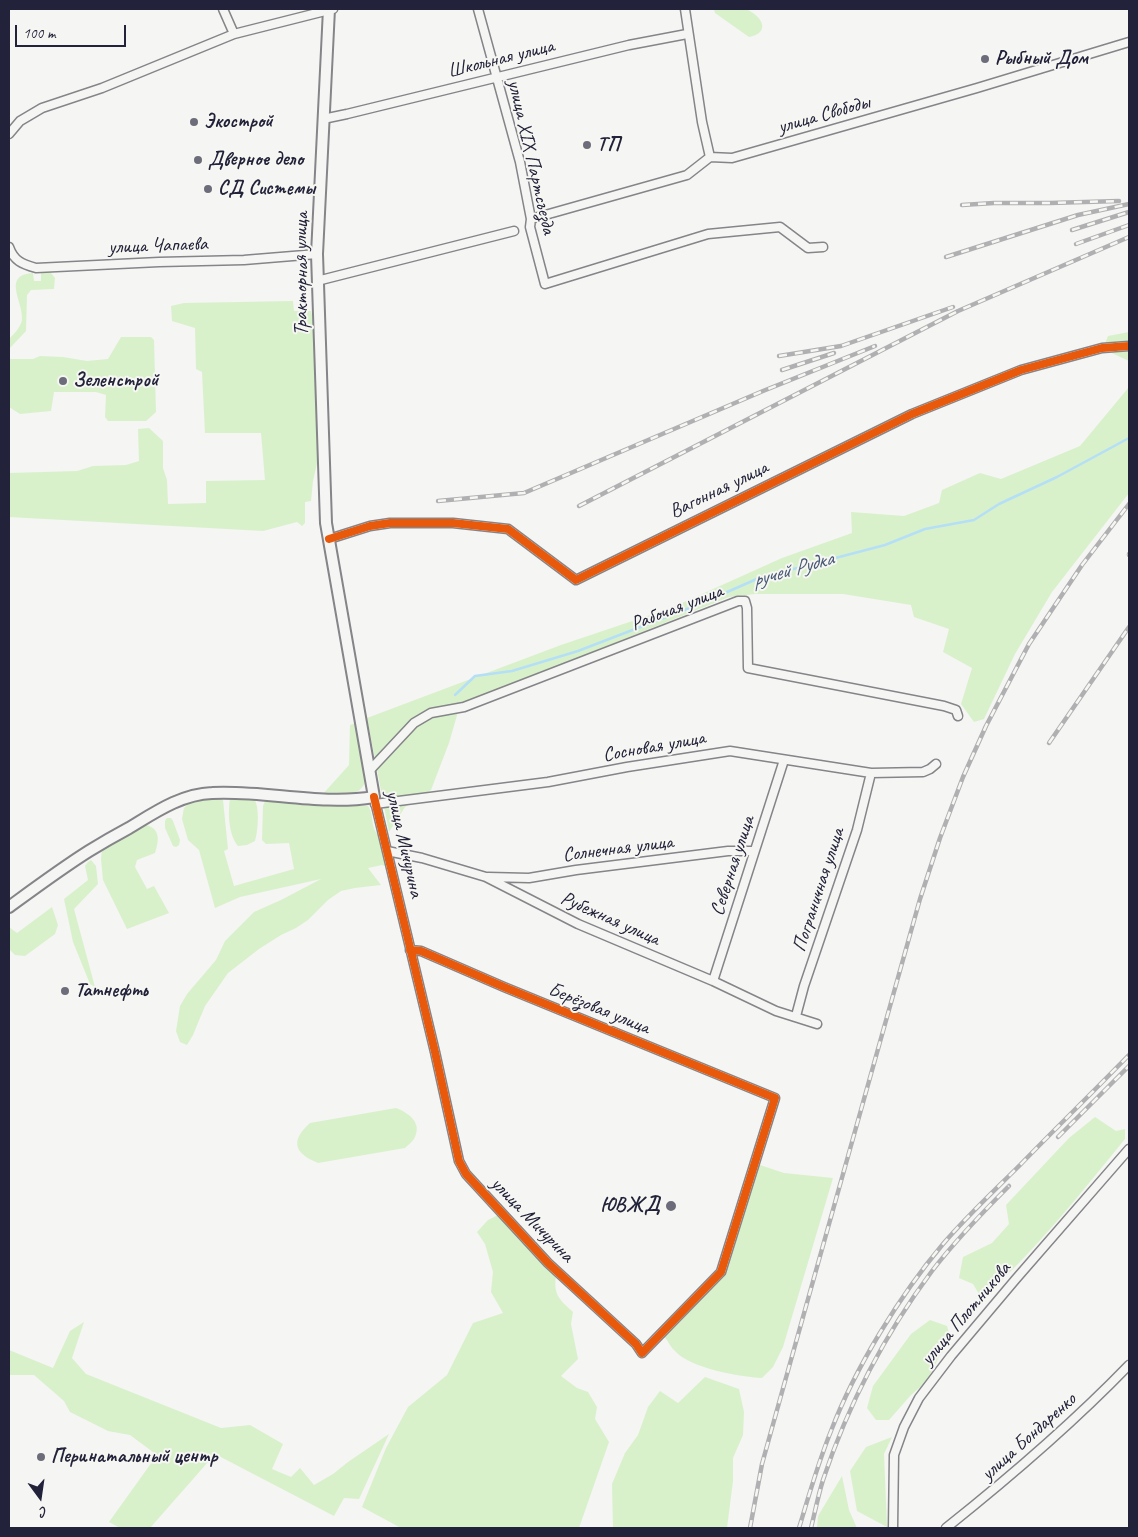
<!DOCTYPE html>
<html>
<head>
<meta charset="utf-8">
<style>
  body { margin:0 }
  #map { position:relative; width:1138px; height:1537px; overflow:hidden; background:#f5f5f3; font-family:Caveat,sans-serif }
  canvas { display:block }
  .frame { position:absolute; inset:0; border:10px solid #22223b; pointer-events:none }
  .north { position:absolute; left:15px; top:1472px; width:50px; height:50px; -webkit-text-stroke:4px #f6f6f2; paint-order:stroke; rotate:166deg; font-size:14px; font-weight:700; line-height:20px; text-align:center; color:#22223b }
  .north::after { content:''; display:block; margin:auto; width:18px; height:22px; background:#22223b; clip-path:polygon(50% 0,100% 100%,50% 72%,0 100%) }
  .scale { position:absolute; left:15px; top:25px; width:111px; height:22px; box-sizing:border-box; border:2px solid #22223b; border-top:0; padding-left:6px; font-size:15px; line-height:18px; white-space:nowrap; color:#22223b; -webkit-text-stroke:4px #f6f6f2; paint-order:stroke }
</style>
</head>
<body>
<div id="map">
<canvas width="1138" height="1537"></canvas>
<div class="frame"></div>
<div class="north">С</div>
<div class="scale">100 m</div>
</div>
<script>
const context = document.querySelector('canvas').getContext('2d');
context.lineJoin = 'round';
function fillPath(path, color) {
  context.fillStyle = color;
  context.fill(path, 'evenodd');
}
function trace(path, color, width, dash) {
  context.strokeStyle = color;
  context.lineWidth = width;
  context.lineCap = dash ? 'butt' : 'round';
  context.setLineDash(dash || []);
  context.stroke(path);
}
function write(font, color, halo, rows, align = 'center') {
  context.font = font + ' Caveat,sans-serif';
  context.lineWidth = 4;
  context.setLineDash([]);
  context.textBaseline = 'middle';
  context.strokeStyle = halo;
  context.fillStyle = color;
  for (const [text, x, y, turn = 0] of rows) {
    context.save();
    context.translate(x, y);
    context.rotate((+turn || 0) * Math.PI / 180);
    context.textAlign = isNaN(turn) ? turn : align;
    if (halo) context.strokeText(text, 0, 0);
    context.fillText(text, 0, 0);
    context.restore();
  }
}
fillPath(new Path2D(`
  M714,9C721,9 740,7 746,9C749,10 751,12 753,13C766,22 766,34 749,37L715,13Z
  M41,272L51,273L55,278L54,289L31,290L27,295L26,331L9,349V339C14,334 20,328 22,320C24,302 1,275 33,273L34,281H41Z
  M293,301L294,311H311L313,319L319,455L313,481L311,501L305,502V523L302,526L297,522L263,531L9,517V473L77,471L93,466L126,465L139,461L138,429L149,428L163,441V468L167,480L168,504L206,503V481L265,480L261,433H205L202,372L196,369L195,328L172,321L171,306L184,303Z
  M1129,332V361L1103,349L1108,336Z
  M121,337H151L154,340L156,412L146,421H108L105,417L106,395L96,392H54L51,411L20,414L9,407V359H33L40,356L63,357L87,361L108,359Z
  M1129,387V493L1052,592L1015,654L984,719L974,722L961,704L972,668L943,652L949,629L914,617L911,605L843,594H755L729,597L460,705L449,743L431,790L405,807L389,832L367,718L561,645L671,608L782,558L852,533L851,512L904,516L939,503L942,490L980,473L1001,479L1080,446Z
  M358,722L365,782C359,799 337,794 322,795L349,765L350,725Z
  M217,796L223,800L228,849L224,851L234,886L294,869L289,843L266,844L262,840L263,806L265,801L269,799L292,803L368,806C375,815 369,830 381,837L388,867L382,865L368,868L381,885L355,888L341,891L328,900L308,920L296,928L281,935L259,949L228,973L205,1006L193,1035L187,1045L180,1042L176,1031L180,1006L187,994L216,960L225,941L254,912L281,900L321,879L240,897L215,908L199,850L188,840L182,819L184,808L190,802Z
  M233,797L254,799C260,806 258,832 255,841L247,845L238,846C228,834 228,812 230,798Z
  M167,818H171L173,821L180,840L179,845L176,847L173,846L165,828V821Z
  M142,824C160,827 160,838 155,853L137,860L135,867L147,889L154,886L169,913L127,929L103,880L101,859L102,849L107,845Z
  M91,860L96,866L98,884L74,909L95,987L90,984L73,942L64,899L88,880L85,866L88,862Z
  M52,907L58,925L55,934L25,956L15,955L9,949V927L17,933Z
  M396,1108C409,1113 423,1123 414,1139C412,1142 408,1145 405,1148L318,1163C294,1153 290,1141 310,1123Z
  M1095,1117L1116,1131L1125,1129V1139C1080,1194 1035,1251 982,1299L973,1284L959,1278L963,1257L992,1243L1009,1224L1006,1205L1069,1138Z
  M757,1164L784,1173L833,1178L783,1347L773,1367L762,1378C740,1377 691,1368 676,1352C671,1348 668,1341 664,1336C684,1314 709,1295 726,1271Z
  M498,1215L556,1276C553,1295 560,1300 573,1312L571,1324L578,1359L561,1376L577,1388L588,1392L597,1407L595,1419L609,1442L579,1528H401L362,1507L386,1448L408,1407L447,1375L473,1323L503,1313L491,1292L493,1272L485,1244L477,1232L488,1220Z
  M930,1320L947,1326L951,1340L939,1357L926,1382L911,1395L889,1420H876L867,1408L873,1386L911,1334Z
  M84,1322L72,1358L86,1374L221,1428L250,1425L283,1444L272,1469L291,1477L300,1468L314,1485L333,1474L348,1462L389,1434L359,1499L344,1498L334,1516L215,1454L150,1528H120L109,1522L157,1455L130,1435L108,1431L70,1412L64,1401L34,1375H9V1350L53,1368L70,1331Z
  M705,1377L739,1389L744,1412L743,1435L733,1458V1481L727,1528H613L612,1484L625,1453L638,1435L648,1407L660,1391L678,1403Z
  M892,1437L884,1454L887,1527L857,1511L850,1471L866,1447Z
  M842,1476L849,1510L857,1528H817L818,1516Z`), '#d8f1cb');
trace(new Path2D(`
  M455,695L475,676L512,671L578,651L700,604L759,578L885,545L925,529L974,520L999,504L1057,477L1129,438`), '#b4dff7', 2.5);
const minor = new Path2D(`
  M223,9L234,34
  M478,9L520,162L531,219L530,227L545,284L708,234L780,227L808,248L823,247
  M685,9L702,122L710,157
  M323,119L347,114L629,45L687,34
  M9,134L20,121L42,108L102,88L234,34L333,9
  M531,219L687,175L710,157L732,158L977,88L1129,42
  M9,247C14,261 22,264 36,268L159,262L244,260L317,254
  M317,281L514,231
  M329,539L370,526L390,523H453L508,529L576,580L912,414L1021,370L1102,348L1129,346
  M370,770L414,723L431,713L464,707L738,601H745L747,608L748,668L944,706L956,710L958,716
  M374,797L435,1052L459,1161L466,1174L548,1263L636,1344L642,1353L721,1272L775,1098L504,987L421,951L410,950
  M375,804L548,782L627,767L730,751L871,773L923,772L930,769L936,764
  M387,851L422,858L486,877L578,924L713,981L776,1011L817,1024
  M488,877L529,878L576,870L728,851H754
  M713,981L784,760
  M796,1016L804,986L857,830L871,773
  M893,1528L894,1455L904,1427L919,1398L951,1356L1015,1280L1129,1149
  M946,1528C1010,1477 1072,1424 1129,1365`);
const major = new Path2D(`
  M9,907C35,888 62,868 89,851C102,843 116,835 129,828C154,813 181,794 212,793C266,790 320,806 374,797L326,523L317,254L329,9`);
trace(minor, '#858589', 11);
trace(major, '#858589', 14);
trace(minor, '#f5f5f3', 8);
trace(major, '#f5f5f3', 10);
const rail = new Path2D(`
  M962,205L994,203H1050L1119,201
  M1072,230L1129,212
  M1076,244L1129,225
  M946,257L1078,215L1129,204
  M779,356L841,346L953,307
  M782,370L834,353
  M438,501L524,493L763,391L875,346
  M579,506L958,311L1129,237
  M1129,555V554
  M1049,743L1129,627
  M1058,1137L1129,1066
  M750,1528L762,1464L782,1392L920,899L940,838L963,777L986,726L1029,644L1082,565L1129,504
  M799,1528C809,1495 818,1463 831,1431C855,1368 900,1295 943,1244C967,1216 994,1191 1020,1165C1056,1128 1093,1092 1129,1055
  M811,1528C815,1512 818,1496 823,1480C848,1405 885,1334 932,1271C955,1241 982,1213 1009,1186`);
trace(rail, '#b0b0b2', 4.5);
trace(rail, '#f6f6f2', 2.5, [8]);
trace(new Path2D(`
  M329,539L370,526L390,523H453L508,529L576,580L912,414L1021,370L1102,348L1129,346
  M374,797L435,1052L459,1161L466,1174L548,1263L636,1344L642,1353L721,1272L775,1098L504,987L421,951L410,950`), '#e8590c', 8);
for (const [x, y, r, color] of [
  [985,59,5,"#6c6c7b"],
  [194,122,5,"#6c6c7b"],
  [587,145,5,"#6c6c7b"],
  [198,160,5,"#6c6c7b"],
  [208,189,5,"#6c6c7b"],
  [63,381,5,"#6c6c7b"],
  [65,991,5,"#6c6c7b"],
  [671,1206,6,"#6c6c7b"],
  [41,1457,5,"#6c6c7b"]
]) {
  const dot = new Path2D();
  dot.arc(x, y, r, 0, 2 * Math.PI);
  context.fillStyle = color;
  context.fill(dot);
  trace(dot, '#f6f6f2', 2);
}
write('20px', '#22223b', '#f6f6f2', [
  ["Школьная улица",501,59,-14],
  ["улица Свободы",824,115,-16],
  ["улица XIX Партсъезда",531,157,77],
  ["улица Чапаева",158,246,-2],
  ["Тракторная улица",302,274,-90],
  ["Вагонная улица",719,490,-26],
  ["Рабочая улица",677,608,-21],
  ["Сосновая улица",654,747,-10],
  ["улица Мичурина",404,844,77],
  ["Солнечная улица",618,849,-7],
  ["Северная улица",733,866,-72],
  ["Пограничная улица",819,890,-72],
  ["Рубежная улица",610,919,24],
  ["Берёзовая улица",599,1009,22],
  ["улица Мичурина",532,1220,46],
  ["улица Плотникова",966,1314,-50],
  ["улица Бондаренко",1029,1437,-42]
]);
write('bold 20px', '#22223b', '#f6f6f2', [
  ["Рыбный Дом",995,59],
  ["Экострой",204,122],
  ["ТП",597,145],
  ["Дверное дело",208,160],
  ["СД Системы",218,189],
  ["Зеленстрой",73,381],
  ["Татнефть",75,991],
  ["ЮВЖД",660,1206,"right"],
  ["Перинатальный центр",51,1457]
], 'left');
write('italic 21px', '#455874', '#f6f6f2', [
  ["ручей Рудка",793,570,-16]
]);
</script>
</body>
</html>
